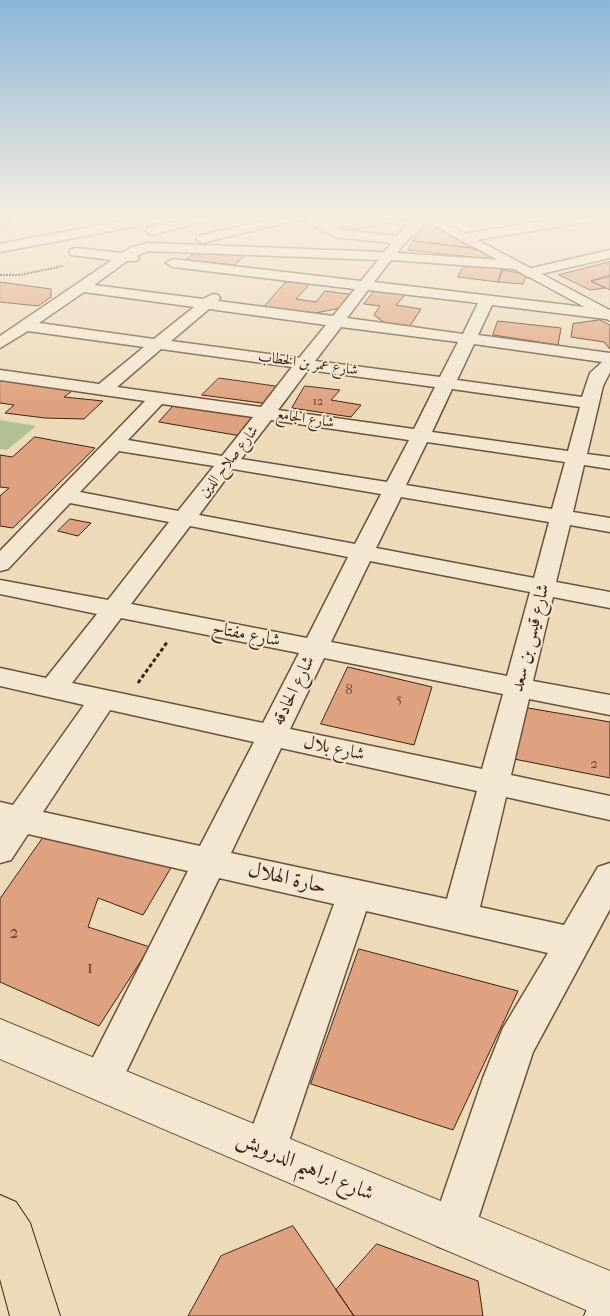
<!DOCTYPE html>
<html>
<head>
<meta charset="utf-8">
<style>
  body { margin:0 }
  canvas { display:block; background:#eddab9 }
</style>
</head>
<body>
<canvas width="610" height="1316"></canvas>
<script>
const context = document.querySelector('canvas').getContext('2d');
context.lineJoin = 'round';
function fillPath(path, color) {
  context.fillStyle = color;
  context.fill(path, 'evenodd');
}
function trace(path, color, width, dash) {
  context.strokeStyle = color;
  context.lineWidth = width;
  context.lineCap = dash ? 'butt' : 'round';
  context.setLineDash(dash || []);
  context.stroke(path);
}
function write(font, color, halo, rows, align = 'center') {
  context.font = font + ' "IM FELL French Canon",Amiri,serif';
  context.lineWidth = 4;
  context.setLineDash([]);
  context.textBaseline = 'middle';
  context.strokeStyle = halo;
  context.fillStyle = color;
  for (const [text, x, y, turn = 0] of rows) {
    context.save();
    context.translate(x, y);
    context.rotate((+turn || 0) * Math.PI / 180);
    context.textAlign = isNaN(turn) ? turn : align;
    if (halo) context.strokeText(text, 0, 0);
    context.fillText(text, 0, 0);
    context.restore();
  }
}
fillPath(new Path2D(`
  M0,420L36,426L7,450L0,449Z`), '#b3c194');
const building = new Path2D(`
  M315,218L414,219L338,232Z
  M431,224L471,248L413,241L425,225Z
  M413,241L471,248L488,254V259L408,250Z
  M198,251L246,254L235,265L186,260Z
  M610,262V275L591,281L605,288L590,290L559,275Z
  M465,263L504,267L498,282L458,277Z
  M502,270L527,274L523,284L498,282Z
  M610,277V290L591,281Z
  M0,282L51,289V297L38,306L0,302Z
  M286,282L310,284L296,299L316,302L325,291L356,295L345,307L316,313L264,307Z
  M375,290L406,294L396,305L421,309L410,326L385,323L374,315L380,306L364,304Z
  M600,320L610,325V349L604,342L571,337L573,324Z
  M498,321L561,328L558,345L493,335Z
  M0,378L75,389L64,397L103,401L84,419L45,418L5,413L14,405L0,403Z
  M219,378L282,387L269,404L202,395Z
  M305,386L340,390L331,400L361,405L351,417L292,408Z
  M176,403L256,416L241,436L159,422Z
  M35,437L95,448L13,528L0,526V496L9,488L0,487V455L12,457Z
  M70,519L91,523L78,536L58,531Z
  M348,667L432,687L414,745L321,724Z
  M528,708L610,722V778L514,759Z
  M45,835L172,866L143,915L98,898L88,927L150,947L99,1026L0,982V899Z
  M359,949L518,991L453,1130L311,1084Z
  M293,1226L354,1316H188L221,1256Z
  M377,1244L478,1281L483,1316H354L336,1290Z`);
fillPath(building, '#dfa280');
trace(building, '#402313', 1);
const minor = new Path2D(`
  M137,218H165L159,222L0,252V244Z
  M193,218H218L152,235L146,231L148,228Z
  M276,218H316L342,230L396,236C407,224 418,218 434,218L433,223C417,230 408,238 397,253L515,261L522,265L515,269L391,260L374,282L610,310V318L606,319L492,305L478,335L610,353V372L603,386L587,454L610,457V469L584,465L573,512L610,518V532L570,525L556,582L610,592V608L553,597L533,681L610,695V715L529,699L511,775L610,796V820L506,797L480,907L564,925L598,867L610,863V909L533,1052L469,1246L453,1252L437,1246L431,1230L483,1078L503,1028L548,953L366,911L286,1150L280,1165L265,1171L250,1165L244,1150L334,904L219,878L115,1095L101,1101L87,1095L81,1081L188,871L28,834L11,860L0,863V802L13,805L84,705L0,686V668L46,678L97,614L0,594V580L108,600L169,522L70,503L8,569L0,571V551L145,401L0,380V370L99,384L144,347L28,331L0,348V336L112,260L71,255L69,252L71,249L76,248L122,253L132,247L148,243L384,252L391,243L335,237L300,219L202,243L196,239L198,236ZM148,251L378,260L361,281L173,259L166,263L173,267L355,289L333,316L218,301L220,298L218,295L213,294L203,299L94,285L127,261H137L139,258L137,256ZM368,290L478,303L463,334L347,318ZM84,292L194,307L154,339L39,323ZM209,309L326,325L299,358L171,341ZM341,327L458,342L440,377L315,361ZM474,344L602,362L590,373L582,397L457,380ZM161,349L292,367L261,407L117,387ZM308,370L435,387L414,429L278,410ZM452,389L580,407L568,451L432,432ZM162,404L253,417L222,456L128,440ZM271,420L409,440L387,482L241,459ZM427,442L565,462L552,509L406,485ZM119,451L214,466L178,511L80,492ZM233,469L381,494L355,544L199,515ZM401,497L549,522L534,578L376,548ZM190,526L348,557L307,638L131,604ZM370,561L530,592L507,676L331,642ZM121,618L299,653L263,723L72,683ZM324,658L503,694L482,769L290,729ZM110,710L254,742L200,846L43,812ZM281,748L477,791L447,899L231,853Z
  M562,218H594L588,222L463,242L457,238L463,234Z
  M610,250V258L528,277L521,273L523,270Z`);
const tertiary = new Path2D(`
  M0,1019L610,1271V1316L593,1313L0,1059Z`);
const secondary = new Path2D(`
  M420,218H436L610,310V321Z
  M610,1289V1316H584L592,1296Z`);
const primary = new Path2D(`
  M0,218H11L5,229L0,230Z
  M0,1195L16,1202L30,1223L60,1316H10L0,1279Z`);
trace(minor, '#6b513c', 3);
trace(tertiary, '#6b513c', 2);
trace(secondary, '#402313', 2);
trace(primary, '#402313', 2);
trace(new Path2D(`
  M0,275H20L63,266`), '#402313', 2, [2, 1]);
trace(new Path2D(`
  M138,683L168,641`), '#402313', 3, [4, 2.5]);
fillPath(minor, '#f3e7d2');
fillPath(tertiary, '#f3e7d2');
fillPath(secondary, '#f3e7d2');
fillPath(primary, '#eddab9');
const sky = context.createLinearGradient(0, 0, 0, 403);
sky.addColorStop(0, '#8ab6d6');
sky.addColorStop(0.54, '#f7eee0');
sky.addColorStop(1, '#f7eee000');
context.fillStyle = sky;
context.fillRect(0, 0, 610, 403);
write('12px', '#68432e', null, [
  ["12",318,402]
]);
write('15px', '#402313', '#f3e7d2', [
  ["شارع عمر بن الخطاب",308,364,8],
  ["شارع الجامع",305,419,9],
  ["شارع صلاح الدين",229,462,-52]
]);
write('15px', '#68432e', null, [
  ["8",349,690],
  ["5",399,699],
  ["2",594,764]
]);
write('18px', '#402313', '#f3e7d2', [
  ["شارع مفتاح",246,635,11],
  ["شارع قيس بن سعد",531,638,-76],
  ["شارع الحادقه",294,691,-64],
  ["شارع بلال",334,749,12]
]);
write('18px', '#68432e', null, [
  ["2",14,934],
  ["1",90,969]
]);
write('21px', '#402313', '#f3e7d2', [
  ["حارة الهلال",287,879,13],
  ["شارع ابراهيم الدرويش",305,1167,23]
]);
</script>
</body>
</html>
